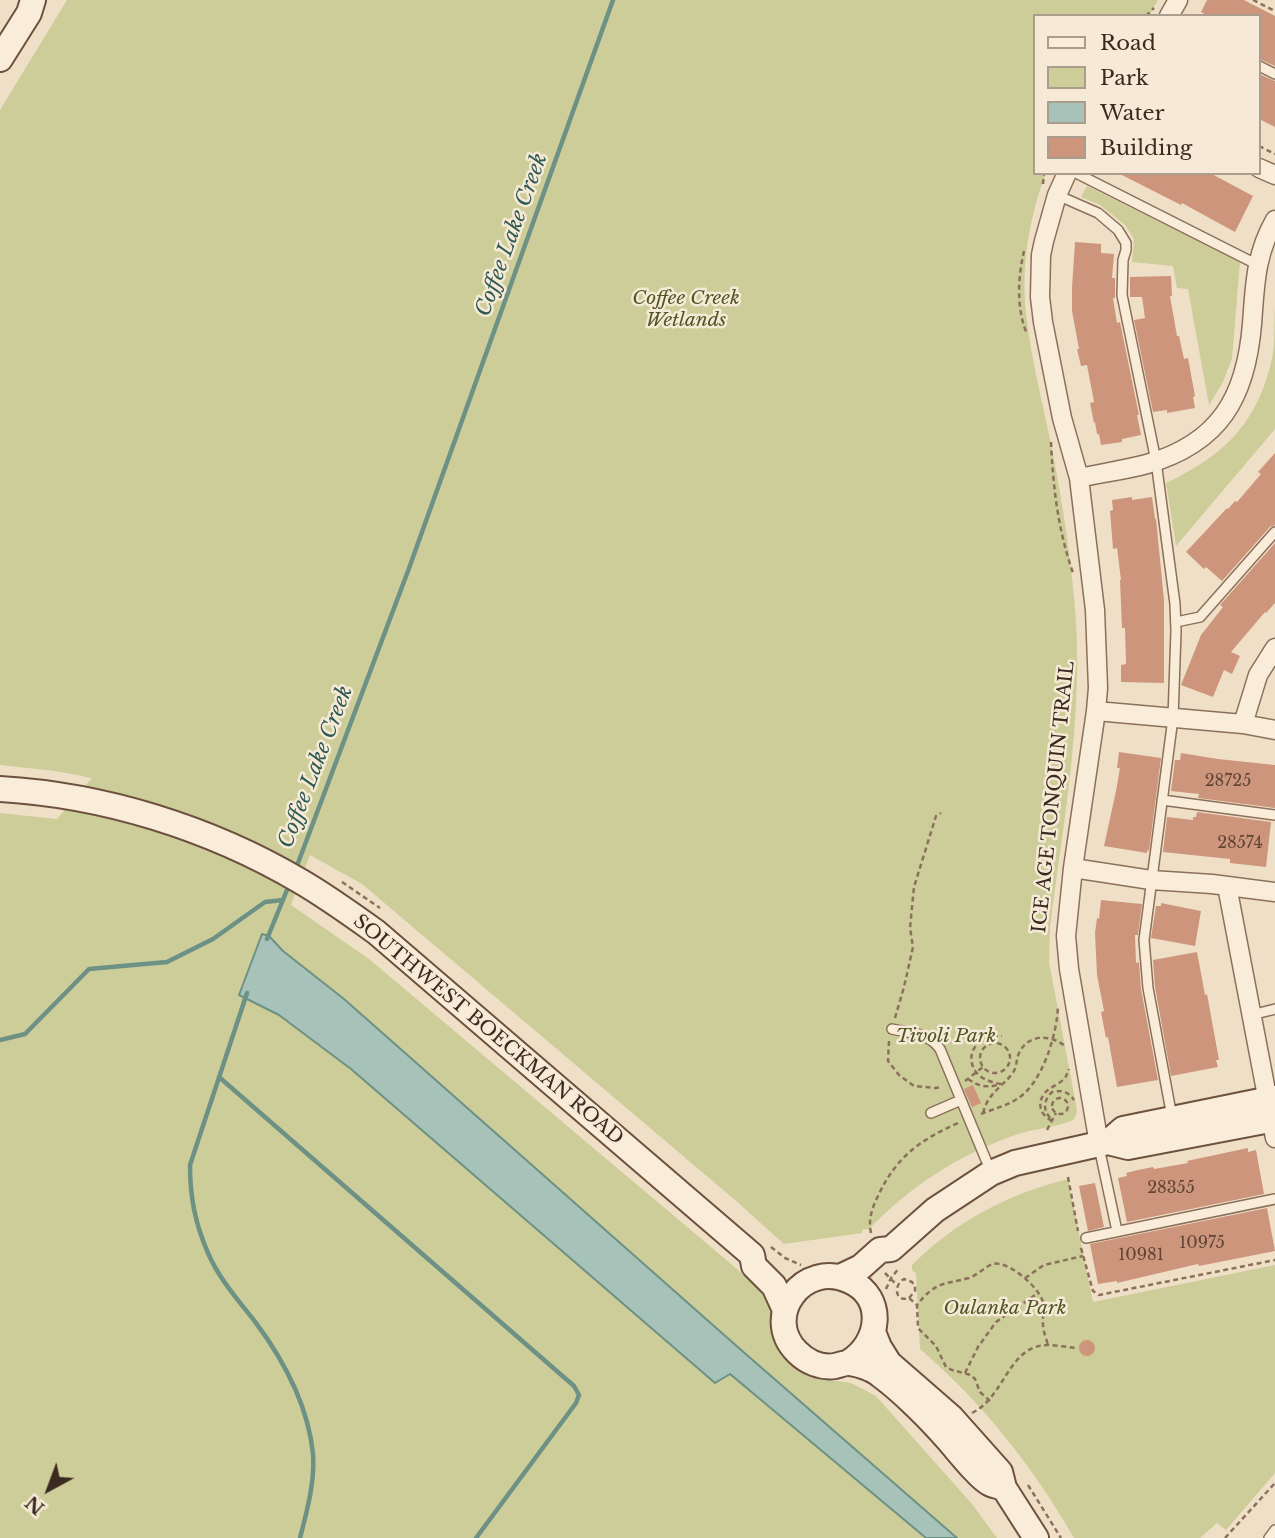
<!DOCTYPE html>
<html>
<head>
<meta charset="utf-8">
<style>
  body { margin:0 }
  #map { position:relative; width:1275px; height:1538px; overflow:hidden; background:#efdfc6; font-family:"Libre Baskerville",serif }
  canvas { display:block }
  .legend { position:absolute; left:1033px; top:14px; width:228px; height:161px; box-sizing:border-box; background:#f6ead6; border:2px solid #ab9d8d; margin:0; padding:9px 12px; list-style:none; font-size:21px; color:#3b2a1f }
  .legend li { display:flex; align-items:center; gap:14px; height:35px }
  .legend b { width:35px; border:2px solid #ab9d8d }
  .north { position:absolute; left:14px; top:1454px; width:70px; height:70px; -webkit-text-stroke:5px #f6ead6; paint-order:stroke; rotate:221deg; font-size:19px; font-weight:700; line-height:28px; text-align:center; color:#3b2a1f }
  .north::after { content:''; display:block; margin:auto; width:24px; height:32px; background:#3b2a1f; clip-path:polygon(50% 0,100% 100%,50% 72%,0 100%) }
</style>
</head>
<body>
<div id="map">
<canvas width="1275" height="1538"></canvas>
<ul class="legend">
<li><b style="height:9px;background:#f9edda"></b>Road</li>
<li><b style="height:19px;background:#cccd99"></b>Park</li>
<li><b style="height:19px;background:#a7c2b8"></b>Water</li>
<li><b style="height:19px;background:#cd967c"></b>Building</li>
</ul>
<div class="north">N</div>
</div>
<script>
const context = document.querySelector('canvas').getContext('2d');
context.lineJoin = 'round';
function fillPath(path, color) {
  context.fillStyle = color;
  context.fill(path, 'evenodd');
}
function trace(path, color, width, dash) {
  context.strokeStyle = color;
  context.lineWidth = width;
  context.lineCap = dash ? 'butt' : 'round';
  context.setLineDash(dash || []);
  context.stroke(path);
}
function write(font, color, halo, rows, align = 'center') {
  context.font = font + ' "Libre Baskerville",serif';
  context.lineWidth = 5;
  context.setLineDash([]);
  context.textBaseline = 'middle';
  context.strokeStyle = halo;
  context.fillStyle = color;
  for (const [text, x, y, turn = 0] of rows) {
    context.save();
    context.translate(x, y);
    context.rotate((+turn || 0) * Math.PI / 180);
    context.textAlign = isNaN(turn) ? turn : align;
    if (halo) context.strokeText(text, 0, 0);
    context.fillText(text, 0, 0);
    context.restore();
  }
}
fillPath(new Path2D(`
  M67,0H1158L1149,16H1035V173H1046C1029,218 1021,266 1026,313C1031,359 1043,404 1052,449C1063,506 1072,563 1076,622C1082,724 1063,826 1050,927L1049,962L1077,1110L1076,1115L1073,1120C1057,1127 1033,1129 1015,1135C957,1156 912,1185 869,1229L862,1230V1233L784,1244L735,1200L362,884L310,855L291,905L369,959L756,1285L771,1304L773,1330L782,1352L798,1369L818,1378L851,1383L876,1396L972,1504L997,1538H0V813L57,819L92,778L55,771L0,765V110Z
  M1087,186L1240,262L1232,358L1223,382L1209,405L1188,289L1177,288L1173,266L1132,262L1134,239L1125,225L1100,205L1081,197Z
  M1275,309V429L1176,546L1166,483C1226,455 1260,420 1273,353C1275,339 1274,323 1275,309Z
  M1068,1179L1093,1302L1275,1265V1473L1226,1530L1217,1523L1200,1538H1074C1033,1467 983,1403 920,1349L916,1273L912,1270V1265C956,1221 1008,1194 1068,1179Z`), '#cccd99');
const water = new Path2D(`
  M262,934L269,936L283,951L344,999L740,1349L957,1538H926L730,1374L715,1383L351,1069L279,1015L239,995Z`);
fillPath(water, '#a7c2b8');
trace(water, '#6e9185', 2);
trace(new Path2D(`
  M295,871L408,571L613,0
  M267,939L289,885
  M247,993L190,1165C190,1197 195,1223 208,1253C219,1279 239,1301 256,1323C285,1362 308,1405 313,1454C315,1482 307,1511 300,1538
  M0,1040L25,1034L89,969L167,962L213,939L265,902L283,900
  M219,1077L574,1386L579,1395L576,1403L476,1538`), '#6e9185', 4.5);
fillPath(new Path2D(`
  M1207,0H1244L1275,16V66L1259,59V16H1208L1201,12Z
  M1259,74L1275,81V127L1259,119Z
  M1118,173H1210L1253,196L1235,232L1182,203L1181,205Z
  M1075,242L1101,244V253L1114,254L1112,278H1115V298H1113L1117,323L1120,322L1139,415H1137L1141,435L1122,439V442L1101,445L1099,434H1097L1095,422L1094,423L1090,403L1094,402L1087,365L1081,366L1077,349H1079L1072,311V288Z
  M1171,276L1172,296H1170L1177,336H1179L1184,359L1188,358L1195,396L1193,397L1195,408L1167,413V410L1153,412L1134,320L1145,318L1142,297H1130V277Z
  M1275,453V525L1270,527L1222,581L1206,567L1204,569L1186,552L1227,508L1228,509L1235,501L1237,502L1261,474L1258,472Z
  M1132,497V500L1152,497L1155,519H1156L1164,600V683L1121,682V665L1126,664L1125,628H1122L1120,580H1121L1117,548L1113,549L1110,511L1113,510L1112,500Z
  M1275,543V603L1266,613L1265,612L1231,652L1240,656L1232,674L1224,670L1213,697L1181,685L1201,635L1223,607L1220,605Z
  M1119,752L1161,758L1149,851L1147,850V853L1104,846L1116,791L1120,768H1117Z
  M1181,753L1218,759L1275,765V808L1198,798L1199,794L1171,791L1175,760H1180Z
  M1197,812L1271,822L1266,867L1230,863V859L1163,852L1167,817L1193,820V817H1196Z
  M1101,900L1142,904L1138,935H1135L1136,963L1139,962L1141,989L1158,1080L1117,1087L1108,1037L1106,1038L1101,1012L1104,1011L1097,975L1095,933L1097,918L1099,919Z
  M1161,903L1201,911L1195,946L1151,938L1156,906H1161Z
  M1197,952L1205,995L1207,994L1219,1060H1216L1218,1067L1171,1076L1155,987L1153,960Z
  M973,1085L981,1103L972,1107L964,1089Z
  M1248,1148V1152L1256,1150L1264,1194L1127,1222L1118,1178L1127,1176L1126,1173L1138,1170L1153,1167L1154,1169L1188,1163L1187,1161Z
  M1095,1183L1104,1227L1088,1231L1079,1186Z
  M1267,1208L1275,1251L1199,1266L1198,1264L1117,1283V1281L1098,1284L1090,1244Z
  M1079 1348a8 8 0 1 1 16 0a8 8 0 1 1-16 0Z`), '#cd967c');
const lane = new Path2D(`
  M1259,66L1275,74
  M1076,173L1258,265
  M1057,195L1098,213L1118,230L1126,243V250L1123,260L1122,295L1156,461L1175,604L1176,631L1173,718L1144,940L1148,988L1172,1117
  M1176,622L1200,617L1275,532
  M1162,800L1275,815
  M1251,1015L1275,1009
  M892,1029C910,1033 929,1033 940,1049L991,1172
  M931,1113L961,1100
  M1099,1147L1117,1231
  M1086,1238L1275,1199
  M1269,1538L1275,1530`);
const street = new Path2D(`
  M1169,16L1178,0
  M1259,168L1275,175
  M1067,173L1057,195L1044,241L1041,255L1040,297L1043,322L1062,418L1079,478L1095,610L1098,688L1096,711L1073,868L1066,936L1069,969L1099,1144
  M1079,478C1101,473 1125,470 1147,464C1220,443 1246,397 1252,324C1255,286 1255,255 1275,220
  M1096,711L1243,724L1275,730
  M1243,724L1258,675L1275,648
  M1073,868L1151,880L1212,884L1275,892
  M1227,886L1275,1138`);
const secondary = new Path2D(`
  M0,59L29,13L33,0
  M0,789C104,795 210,828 300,881C326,896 351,914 376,932L752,1255L754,1266L774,1286L785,1310
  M1108,1142L1128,1147L1275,1119
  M840,1277L861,1267L880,1250L891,1249L935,1210L991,1173L1015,1163L1108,1142L1123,1129L1275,1098
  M873,1332L879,1347L889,1363L951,1417L1000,1472L1004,1488L1036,1538
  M849,1362C880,1343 886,1298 850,1281C804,1259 761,1316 797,1352C807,1362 821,1368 835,1366C840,1365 846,1362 850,1363C859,1364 873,1369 880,1375C902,1391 931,1420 949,1441C957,1450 980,1479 989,1483C993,1486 1000,1486 1004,1488`);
trace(lane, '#8b705b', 12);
trace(street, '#8b705b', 21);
trace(secondary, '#6d513e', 28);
trace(new Path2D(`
  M1253,0L1275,11
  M1146,16L1154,8
  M1259,146L1275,154
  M1043,184L1044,173
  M1024,251C1018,277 1016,308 1027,334
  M1051,442C1053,487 1058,530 1073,573
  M342,882L380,908
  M895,1018L904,987L913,947L910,928L914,887L936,816L941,813
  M889,1041L888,1061L899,1075L914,1086L935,1088L942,1087
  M980 1058a15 15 0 1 1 30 0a15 15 0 1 1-30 0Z
  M968,1079C978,1086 986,1088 998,1085
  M965,1081L983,1067
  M1001,1084C993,1083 981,1079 976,1072C962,1052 982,1033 1002,1036
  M1052 1106a8 8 0 1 1 16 0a8 8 0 1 1-16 0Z
  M983,1113C988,1093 1001,1088 1012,1074C1017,1068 1016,1060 1019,1053C1028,1034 1050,1034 1065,1046
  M981,1114C993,1109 1006,1106 1017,1099C1042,1084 1057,1035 1058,1006
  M1050,1118C1043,1109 1043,1101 1052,1092C1061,1090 1068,1091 1074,1100
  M1052,1121C1038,1114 1036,1099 1049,1089C1054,1086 1060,1083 1064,1079C1067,1076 1067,1073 1069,1069
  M1047,1130L1056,1113
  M1068,1177L1078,1231
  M871,1233C868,1220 872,1208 878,1196C896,1157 920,1140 958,1123
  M771,1247L785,1258L801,1265
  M1081,1248L1093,1291L1099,1295L1275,1260
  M885,1273L897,1285
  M1025,1278L1044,1265L1083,1256
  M886,1289L891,1278L899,1268
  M909,1298L915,1291V1286L912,1282L904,1279C893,1285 895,1303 909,1298L917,1305
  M965,1373L978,1347L996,1322L1038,1293
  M990,1401L980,1392L975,1379L971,1375L952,1370L946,1367L936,1346L918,1328L917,1305C936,1281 943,1285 969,1278C979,1274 986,1266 993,1264C1008,1260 1039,1287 1043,1302C1045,1309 1042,1317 1043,1324C1043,1331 1046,1338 1048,1345
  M972,1413C1005,1397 1008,1346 1047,1345C1056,1345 1066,1347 1075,1348
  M1028,1485L1061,1538
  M1225,1538L1275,1483`), '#8b705b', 2.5, [5, 3.5]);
trace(lane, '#f9edda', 9);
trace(street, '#f9edda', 18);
trace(secondary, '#f9edda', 24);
write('16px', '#604536', null, [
  ["28725",1228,781],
  ["28574",1240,843],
  ["28355",1171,1188],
  ["10975",1202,1243],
  ["10981",1141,1255]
]);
write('italic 19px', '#4f5726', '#f6ead6', [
  ["Coffee Creek",686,299],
  ["Wetlands",686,321],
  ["Tivoli Park",946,1037],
  ["Oulanka Park",1005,1309]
]);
write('19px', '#3b2a1f', '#f6ead6', [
  ["ICE AGE TONQUIN TRAIL",1054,797,-84],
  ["SOUTHWEST BOECKMAN ROAD",488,1030,40]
]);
write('italic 21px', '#2e5b54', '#f6ead6', [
  ["Coffee Lake Creek",512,235,-70],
  ["Coffee Lake Creek",316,767,-69]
]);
</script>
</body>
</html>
